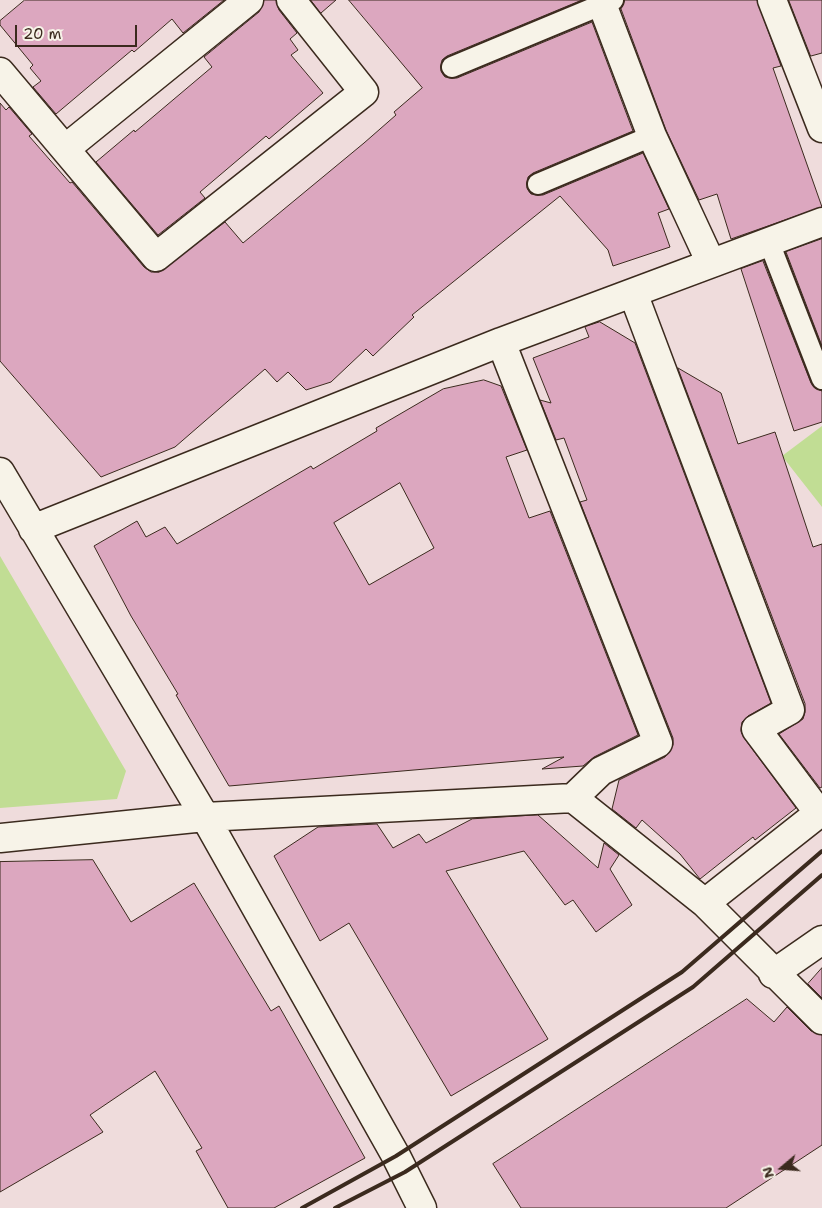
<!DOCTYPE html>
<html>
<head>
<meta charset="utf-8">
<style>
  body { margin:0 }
  #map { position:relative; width:822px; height:1208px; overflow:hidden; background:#efdcdc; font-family:"Shantell Sans",sans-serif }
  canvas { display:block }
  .north { position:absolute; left:757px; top:1143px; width:50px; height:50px; -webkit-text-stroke:4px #f7f3e8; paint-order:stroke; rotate:252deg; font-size:14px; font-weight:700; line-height:20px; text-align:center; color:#3b2a1e }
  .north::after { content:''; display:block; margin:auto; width:18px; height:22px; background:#3b2a1e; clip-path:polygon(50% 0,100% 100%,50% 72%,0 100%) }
  .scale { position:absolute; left:15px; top:25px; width:122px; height:22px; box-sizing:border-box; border:2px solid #3b2a1e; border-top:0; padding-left:6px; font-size:15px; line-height:18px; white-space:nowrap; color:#3b2a1e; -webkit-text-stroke:4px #f7f3e8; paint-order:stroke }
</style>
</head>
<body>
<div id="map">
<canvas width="822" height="1208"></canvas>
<div class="north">N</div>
<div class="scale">20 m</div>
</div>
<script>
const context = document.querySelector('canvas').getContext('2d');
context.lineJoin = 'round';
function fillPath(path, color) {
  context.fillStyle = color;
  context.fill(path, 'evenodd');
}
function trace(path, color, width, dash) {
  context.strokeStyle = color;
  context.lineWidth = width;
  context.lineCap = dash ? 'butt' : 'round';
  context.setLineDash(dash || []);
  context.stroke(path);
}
fillPath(new Path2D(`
  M822,426V507L782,456Z
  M0,556L126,771L117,799L0,808Z`), '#c1dd94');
const building = new Path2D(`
  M25,0H224L183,33L172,19L134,52L132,50L56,114L33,87L41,81L30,68L33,65L0,25V21Z
  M264,0H276L279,10L297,33L290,39L298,50L291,55L323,93L269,139L266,136L200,192L205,198L158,235L96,162L134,130L135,132L212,67L204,57L259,12Z
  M311,0H336L321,13Z
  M349,0H582L447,56L442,60L441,71L445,77L457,78L592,22L633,131L533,173L528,177L527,188L531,194L543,195L643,153L669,209L658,213L670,247L613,266L608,250L560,196L412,315L414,317L373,356L366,349L331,382L306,390L288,372L277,382L265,369L175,447L101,477L0,361V103L6,110L9,107L32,134L29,136L70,183L72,182L144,267L151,272H159L225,222L243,243L364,143L396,115L394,112L422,88Z
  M625,0H757L781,66L773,68L822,207L731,239L717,194L699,200L666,130L621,9Z
  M789,0H822V53L811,56Z
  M822,239V346L786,252Z
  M763,261L811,383L815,388L822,391V422L794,431L741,269Z
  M600,322L635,343L771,703L748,716L742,722L741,731L744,738L796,808L755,840L753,837L700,879L680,854L642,820L636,828L612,809L619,780L665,757L673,745V738L580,502L587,500L564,438L556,440L540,400L551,403L533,358L589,337L585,327Z
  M678,368L721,393L738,444L775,432L813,547L822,544V787L820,788L779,734L803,719L805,712V704Z
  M484,380L501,386L527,450L506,457L529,518L550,511L638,735L594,757L583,766L542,769L564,757L229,786L176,695L178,694L131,616L94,546L137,521L146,537L165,527L177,544L311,466L313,469L377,431L376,428L443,389ZM400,483L434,548L369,585L334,523Z
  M538,815L598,868L604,843L619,855L610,869L632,905L596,932L573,900L565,905L524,851L446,871L548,1039L451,1096L349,923L320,941L274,856L318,827L377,824L393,848L419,834L426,843L472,819Z
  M93,860L131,922L194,883L271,1011L279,1006L365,1158L274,1208H228L196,1151L202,1148L155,1071L90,1115L103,1132L0,1192V862Z
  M822,968V998L808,984Z
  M747,999L774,1022L787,1007L811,1031L822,1035V1145L726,1208H521L493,1164Z`);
fillPath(building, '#dca7bf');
trace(building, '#3b2a1e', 1);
const lane = new Path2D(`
  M452,67L613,0
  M538,184L652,136
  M769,242L822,379`);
const street = new Path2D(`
  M772,0L822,128
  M602,4L652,136L711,263
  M0,72L156,257L364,92L291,0
  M65,149L249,0
  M633,293L790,710L756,729L819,813L705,903
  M501,342L658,743L601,771L573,798
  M0,472L205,817L396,1156L422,1208
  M33,529L501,342L822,222
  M0,838L205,817L573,798L705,903L822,1020
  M773,974L822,940`);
trace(lane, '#3b2a1e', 24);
trace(street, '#3b2a1e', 31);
trace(lane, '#f7f3e8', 20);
trace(street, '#f7f3e8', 28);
trace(new Path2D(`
  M302,1208L396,1156L682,972L822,851
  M335,1208L405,1172L693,987L822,875`), '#3b2a1e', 4);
</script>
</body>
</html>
